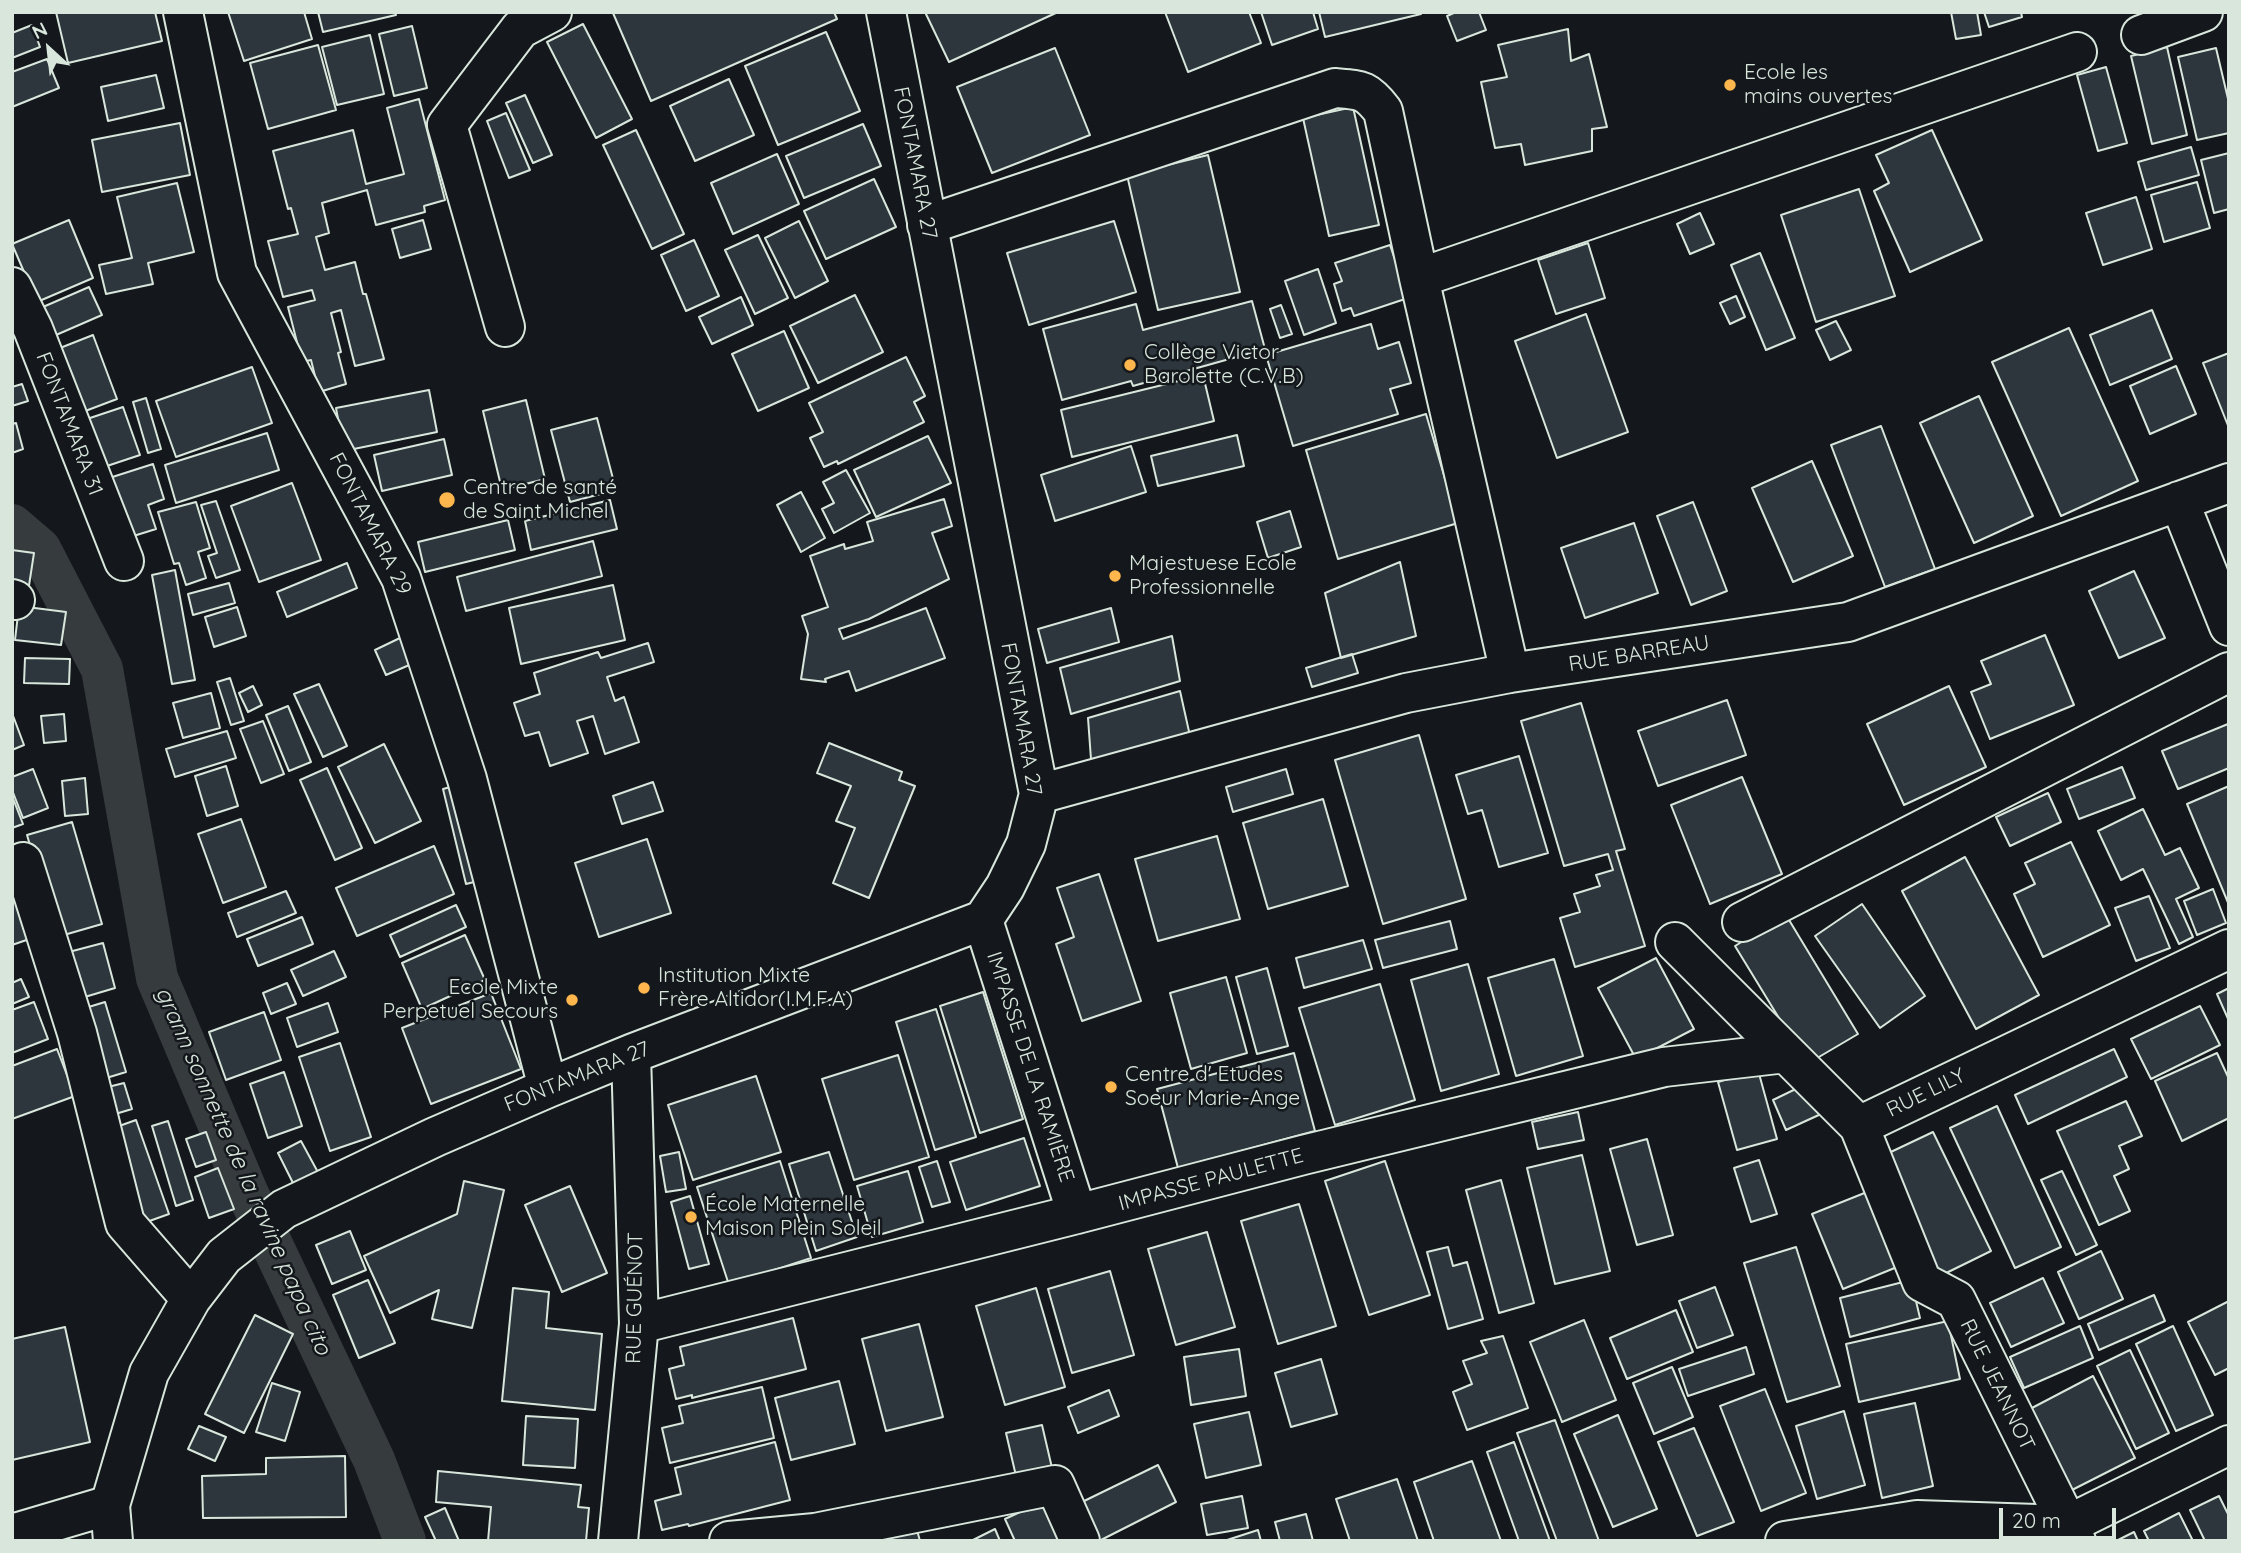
<!DOCTYPE html>
<html>
<head>
<meta charset="utf-8">
<style>
  body { margin:0 }
  #map { position:relative; width:2241px; height:1553px; overflow:hidden; background:#14181c; font-family:Quicksand,sans-serif }
  canvas { display:block }
  .frame { position:absolute; inset:0; border:14px solid #d8e6dc; pointer-events:none }
  .north { position:absolute; left:14px; top:14px; width:70px; height:70px; -webkit-text-stroke:5px #14181c; paint-order:stroke; rotate:333deg; font-size:19px; font-weight:700; line-height:28px; text-align:center; color:#d8e6dc }
  .north::after { content:''; display:block; margin:auto; width:24px; height:32px; background:#d8e6dc; clip-path:polygon(50% 0,100% 100%,50% 72%,0 100%) }
  .scale { position:absolute; left:1999px; top:1508px; width:117px; height:32px; box-sizing:border-box; border:4px solid #d8e6dc; border-top:0; padding-left:9px; font-size:21px; line-height:24px; white-space:nowrap; color:#d8e6dc; -webkit-text-stroke:5px #14181c; paint-order:stroke }
</style>
</head>
<body>
<div id="map">
<canvas width="2241" height="1553"></canvas>
<div class="frame"></div>
<div class="north">N</div>
<div class="scale">20 m</div>
</div>
<script>
const context = document.querySelector('canvas').getContext('2d');
context.lineJoin = 'round';
function trace(path, color, width, dash) {
  context.strokeStyle = color;
  context.lineWidth = width;
  context.lineCap = dash ? 'butt' : 'round';
  context.setLineDash(dash || []);
  context.stroke(path);
}
function fillPath(path, color) {
  context.fillStyle = color;
  context.fill(path, 'evenodd');
}
function write(font, color, halo, rows, align = 'center') {
  context.font = font + ' Quicksand,sans-serif';
  context.lineWidth = 5;
  context.setLineDash([]);
  context.textBaseline = 'middle';
  context.strokeStyle = halo;
  context.fillStyle = color;
  for (const [text, x, y, turn = 0] of rows) {
    context.save();
    context.translate(x, y);
    context.rotate((+turn || 0) * Math.PI / 180);
    context.textAlign = isNaN(turn) ? turn : align;
    if (halo) context.strokeText(text, 0, 0);
    context.fillText(text, 0, 0);
    context.restore();
  }
}
trace(new Path2D(`
  M12,525L40,549L102,669L157,978L247,1192L374,1460L405,1541`), '#363b3e', 42);
const building = new Path2D(`
  M56,12H155L162,41L68,63Z
  M228,12H304L312,39L244,61Z
  M318,12H395L396,15L323,32Z
  M615,12H834L837,19L651,101L613,13Z
  M925,12H1058L949,62Z
  M1165,12H1249L1261,43L1188,72Z
  M1261,12H1313L1318,29L1272,45Z
  M1319,12H1420L1421,14L1325,37Z
  M1456,12H1479L1486,30L1457,41L1447,16Z
  M1951,12H1977L1981,35L1956,39Z
  M1984,12H2021L2022,17L1989,27Z
  M583,24L632,119L596,138L547,42Z
  M32,25L40,47L12,58V33Z
  M412,26L427,88L394,96L379,34Z
  M1568,29L1571,61L1589,54L1607,127L1592,129V151L1525,165L1521,144L1495,148L1481,82L1507,77L1498,45Z
  M826,32L860,111L778,145L745,66Z
  M370,35L384,94L337,105L322,47Z
  M318,45L336,110L268,129L250,63Z
  M2167,47L2187,135L2152,144L2131,56Z
  M1055,48L1090,135L992,173L957,87Z
  M2216,48L2229,103V133L2197,140L2178,57Z
  M47,59L59,88L12,107V72Z
  M2106,67L2127,143L2098,151L2077,75Z
  M156,75L164,108L108,121L101,87Z
  M729,79L754,135L695,161L670,106Z
  M525,95L552,155L533,163L506,103Z
  M419,99L445,200L424,206L425,212L376,225L367,190L322,203L329,233L316,237L325,270L355,262L363,294H366L384,359L355,366L341,310L331,313L341,352L338,353L346,384L319,392L311,360L302,362L288,307L315,300L312,290L283,297L268,241L298,234L291,208L288,209L273,151L353,130L366,184L404,174L387,108Z
  M1353,107L1379,225L1329,236L1303,118Z
  M506,113L530,170L509,178L487,121Z
  M180,123L190,175L102,192L92,140Z
  M863,124L881,166L804,198L786,156Z
  M636,130L684,234L652,249L603,145Z
  M1932,130L1982,240L1910,272L1874,191L1889,183L1876,155Z
  M2191,147L2199,175L2146,190L2138,162Z
  M2229,153V209L2214,213L2201,160Z
  M777,154L799,204L733,234L711,183Z
  M1208,155L1240,292L1158,310L1127,175Z
  M874,179L896,227L826,259L804,211Z
  M2197,182L2210,228L2164,242L2151,195Z
  M177,183L194,252L148,263L153,284L106,294L99,265L132,258L117,197Z
  M1859,189L1895,296L1816,322L1781,215Z
  M2136,197L2152,249L2103,265L2086,213Z
  M1700,213L1714,244L1690,254L1677,224Z
  M69,220L93,278L37,302L12,244Z
  M423,220L431,249L400,258L392,229Z
  M799,221L828,281L795,298L765,238Z
  M1114,221L1136,292L1029,325L1007,253Z
  M758,235L788,298L755,314L725,250Z
  M694,240L719,296L686,311L661,255Z
  M1588,243L1605,298L1556,314L1538,260Z
  M1390,245L1408,298L1354,316L1351,308L1342,311L1334,284L1342,281L1335,263Z
  M1760,253L1795,338L1766,350L1731,265Z
  M1318,269L1336,323L1304,335L1285,281Z
  M89,287L102,315L56,335L43,307Z
  M855,295L883,352L818,383L790,326Z
  M1736,296L1745,317L1730,324L1720,303Z
  M741,297L753,325L712,344L699,317Z
  M1252,301L1265,349L1133,386L1131,381L1062,400L1043,329L1136,304L1143,330Z
  M1281,305L1292,334L1280,338L1270,309Z
  M2152,310L2172,359L2110,385L2090,335Z
  M1586,314L1628,432L1557,458L1515,341Z
  M1836,321L1851,350L1830,360L1816,330Z
  M1371,324L1378,349L1399,342L1411,383L1390,389L1398,414L1293,446L1266,355Z
  M2069,328L2138,481L2061,516L1992,362Z
  M784,331L809,388L758,411L732,354Z
  M93,335L117,399L80,413L55,350Z
  M2229,353V428L2203,363Z
  M906,357L925,396L914,402L924,422L838,464L837,461L824,467L810,438L823,432L809,403Z
  M2176,366L2196,414L2150,434L2130,386Z
  M252,367L272,423L176,457L156,401Z
  M1203,375L1214,421L1072,457L1061,410Z
  M22,384L28,401L12,406V387Z
  M429,390L437,432L344,451L336,408Z
  M1979,396L2033,516L1974,543L1920,423Z
  M146,398L161,449L148,453L133,402Z
  M526,400L545,479L502,490L483,411Z
  M123,407L140,455L95,470L78,422Z
  M1426,414L1458,523L1338,559L1306,450Z
  M597,418L616,490L570,502L551,430Z
  M16,423L23,449L12,453V424Z
  M1881,426L1935,569L1885,587L1831,445Z
  M267,433L279,470L176,503L165,465Z
  M1237,435L1244,466L1158,486L1151,456Z
  M928,436L951,483L876,517L854,470Z
  M444,439L452,475L382,491L374,455Z
  M1131,446L1146,492L1055,521L1041,475Z
  M1812,461L1853,556L1793,582L1752,488Z
  M153,464L164,499L148,505L156,529L127,538L103,480Z
  M846,470L870,513L834,533L822,509L834,503L823,482Z
  M292,483L321,560L259,582L231,506Z
  M801,492L825,538L801,552L777,505Z
  M944,499L952,526L932,533L949,579L869,619L839,629L843,639L926,608L945,658L856,691L849,671L825,679L826,682L801,679L808,634L802,616L828,607L810,556L844,544L845,549L873,541L867,522Z
  M610,500L617,529L531,550L525,521Z
  M216,501L240,570L216,578L208,556L217,553L201,505Z
  M196,502L210,548L198,552L206,578L186,585L179,563L174,564L158,512Z
  M1693,502L1727,591L1691,605L1657,516Z
  M1290,511L1301,547L1268,558L1257,522Z
  M508,520L515,550L425,572L418,542Z
  M1634,523L1658,593L1585,618L1561,548Z
  M593,541L602,576L466,611L457,577Z
  M12,550L34,553L28,592L12,590Z
  M1400,562L1416,636L1341,658L1325,593Z
  M347,563L357,588L287,617L277,592Z
  M175,570L195,680L172,684L152,575Z
  M2134,571L2165,638L2119,658L2089,591Z
  M229,583L235,603L193,615L188,594Z
  M613,585L625,640L521,664L509,608Z
  M19,606L66,612L61,645L15,640Z
  M237,607L246,636L214,647L205,617Z
  M1111,608L1119,642L1047,663L1038,629Z
  M2045,635L2074,705L1990,739L1971,692L1991,684L1981,661Z
  M1172,636L1180,681L1071,714L1060,668Z
  M402,637L414,663L386,675L375,650Z
  M648,643L654,662L607,677L615,701L624,697L639,742L605,754L593,716L577,721L588,753L550,766L539,732L525,736L514,703L540,694L534,673L598,652L601,658Z
  M1352,654L1358,673L1312,687L1306,668Z
  M25,658L70,659L69,684L24,683Z
  M230,678L244,721L231,725L217,682Z
  M319,684L347,746L323,757L294,694Z
  M253,686L262,705L248,712L239,693Z
  M1949,686L1986,767L1904,805L1867,724Z
  M1180,691L1192,745L1092,773L1088,718Z
  M211,693L220,728L183,738L173,703Z
  M1727,700L1746,755L1658,786L1638,731Z
  M1581,703L1625,849L1616,851L1645,946L1575,967L1560,918L1580,912L1574,894L1600,886L1596,875L1613,870L1608,854L1564,866L1521,721Z
  M288,706L311,762L289,771L266,715Z
  M12,713L24,745L12,750Z
  M64,714L66,741L44,743L41,716Z
  M263,721L284,774L261,783L240,729Z
  M2228,724L2229,768L2178,789L2162,751Z
  M227,731L236,758L175,777L166,749Z
  M1419,735L1466,899L1383,924L1335,760Z
  M829,743L902,772L899,780L915,786L869,898L833,883L855,828L836,821L851,786L817,773Z
  M384,744L421,821L375,843L338,767Z
  M1519,756L1548,853L1499,867L1482,810L1468,814L1456,775Z
  M226,766L238,806L207,816L195,776Z
  M2122,767L2135,798L2079,819L2067,789Z
  M327,768L362,848L335,860L300,780Z
  M33,769L48,808L23,818L12,790V777Z
  M1286,769L1293,794L1233,812L1226,787Z
  M1742,777L1782,874L1710,904L1671,805Z
  M85,778L88,814L65,816L62,781Z
  M653,782L663,811L622,824L613,796Z
  M454,786L478,881L466,884L443,789Z
  M2229,786V905L2187,804Z
  M2048,793L2061,822L2010,846L1996,817Z
  M12,796L23,824L12,828Z
  M1323,799L1348,886L1268,909L1243,823Z
  M2143,809L2165,855L2180,848L2199,888L2176,899L2193,937L2179,944L2143,869L2121,880L2098,831Z
  M241,819L266,887L223,903L198,834Z
  M72,822L102,924L57,937L27,835Z
  M1217,836L1240,919L1158,941L1135,859Z
  M647,839L671,913L599,937L575,863Z
  M2071,842L2110,925L2043,957L2014,894L2035,884L2025,863Z
  M434,846L454,894L357,936L336,888Z
  M1965,857L2039,995L1976,1029L1902,891Z
  M12,867L41,935L12,945Z
  M1099,874L1141,1001L1082,1021L1056,944L1074,937L1057,888Z
  M2213,889L2226,923L2197,935L2184,901Z
  M286,891L296,913L237,937L228,913Z
  M2149,896L2170,948L2136,961L2115,908Z
  M1862,904L1925,996L1880,1028L1815,936Z
  M456,905L466,927L400,957L390,935Z
  M1786,915L1858,1034L1807,1064L1735,946Z
  M302,917L313,944L258,966L247,939Z
  M1450,921L1457,949L1383,968L1375,940Z
  M465,935L485,980L422,1009L402,963Z
  M1363,940L1372,969L1304,988L1296,958Z
  M103,943L115,988L78,999L65,953Z
  M334,951L346,977L303,996L291,970Z
  M1656,958L1694,1029L1636,1059L1598,988Z
  M1554,959L1583,1056L1516,1076L1488,978Z
  M1468,964L1499,1074L1441,1091L1411,980Z
  M1267,968L1288,1046L1257,1054L1236,977Z
  M1226,977L1247,1053L1191,1069L1170,993Z
  M21,979L29,997L12,1004V983Z
  M287,983L296,1004L271,1014L263,993Z
  M1380,984L1415,1100L1335,1125L1299,1008Z
  M2229,988V1021L2217,994Z
  M983,992L1023,1119L980,1133L940,1006Z
  M491,993L521,1069L431,1104L402,1028Z
  M34,1002L48,1039L12,1053V1010Z
  M105,1002L126,1072L103,1079L82,1009Z
  M328,1003L338,1032L297,1047L287,1018Z
  M2200,1006L2220,1045L2151,1079L2131,1039Z
  M936,1009L976,1137L935,1150L896,1022Z
  M264,1012L281,1060L226,1080L209,1032Z
  M340,1043L371,1137L330,1151L299,1057Z
  M57,1049L75,1096L12,1119V1066Z
  M2114,1049L2127,1077L2028,1124L2015,1095Z
  M1294,1053L1315,1131L1178,1168L1157,1089Z
  M2217,1053L2229,1079V1118L2182,1141L2155,1081Z
  M898,1055L929,1157L854,1180L822,1079Z
  M1758,1070L1777,1139L1737,1150L1718,1082Z
  M284,1072L302,1126L268,1138L250,1084Z
  M756,1076L781,1152L693,1180L668,1105Z
  M124,1083L132,1109L112,1115L104,1088Z
  M1806,1084L1821,1114L1786,1130L1773,1100Z
  M2126,1101L2142,1136L2119,1146L2129,1169L2114,1176L2130,1211L2099,1225L2057,1131Z
  M1997,1106L2061,1247L2015,1268L1950,1128Z
  M1578,1112L1584,1140L1538,1149L1532,1122Z
  M136,1120L169,1214L141,1224L108,1130Z
  M168,1121L193,1200L176,1206L152,1126Z
  M206,1132L216,1160L196,1167L186,1139Z
  M1933,1132L1991,1251L1934,1279L1876,1159Z
  M1024,1138L1040,1186L966,1210L950,1162Z
  M1647,1139L1673,1235L1637,1245L1610,1149Z
  M301,1141L320,1176L296,1189L278,1153Z
  M679,1152L686,1189L666,1192L660,1156Z
  M829,1152L857,1237L816,1251L789,1164Z
  M1582,1155L1610,1271L1555,1284L1527,1168Z
  M1759,1160L1777,1214L1751,1222L1734,1168Z
  M780,1161L811,1258L729,1285L697,1187Z
  M937,1161L950,1202L932,1207L919,1167Z
  M1385,1161L1430,1295L1369,1315L1325,1181Z
  M218,1168L234,1209L209,1218L195,1177Z
  M908,1171L923,1222L872,1237L857,1186Z
  M2062,1171L2097,1245L2076,1255L2041,1180Z
  M1501,1180L1534,1303L1499,1313L1466,1190Z
  M464,1181L504,1190L472,1328L432,1319L439,1290L390,1313L364,1256L457,1214Z
  M570,1186L607,1273L562,1292L525,1205Z
  M1872,1190L1902,1265L1843,1289L1812,1214Z
  M690,1196L709,1264L689,1269L671,1202Z
  M1299,1204L1336,1326L1278,1344L1241,1221Z
  M350,1231L366,1270L332,1284L316,1245Z
  M1207,1232L1235,1327L1176,1345L1148,1249Z
  M1448,1247L1453,1266L1467,1262L1483,1319L1448,1329L1427,1252Z
  M1796,1247L1840,1386L1787,1402L1744,1263Z
  M2101,1251L2123,1299L2079,1319L2058,1272Z
  M1110,1271L1134,1355L1072,1373L1048,1289Z
  M2043,1278L2064,1323L2011,1347L1990,1303Z
  M368,1280L395,1343L359,1358L333,1295Z
  M1911,1280L1920,1318L1850,1337L1840,1298Z
  M1715,1287L1733,1335L1697,1348L1679,1301Z
  M513,1288L549,1292L546,1328L602,1334L595,1410L502,1401Z
  M1036,1288L1065,1387L1005,1405L976,1306Z
  M2154,1295L2165,1321L2099,1350L2088,1324Z
  M2229,1301V1368L2215,1375L2188,1322Z
  M1676,1310L1693,1352L1627,1379L1610,1338Z
  M255,1315L293,1334L244,1433L205,1414Z
  M793,1318L806,1369L692,1398V1395L676,1399L669,1369L684,1365L680,1347Z
  M1584,1320L1616,1400L1562,1422L1530,1342Z
  M1948,1321L1960,1379L1859,1402L1846,1344Z
  M919,1324L943,1417L886,1431L862,1339Z
  M2080,1326L2093,1358L2024,1388L2010,1357Z
  M2173,1326L2213,1415L2176,1431L2136,1344Z
  M65,1327L90,1442L12,1460V1339Z
  M1503,1336L1528,1408L1467,1430L1453,1392L1472,1384L1463,1361L1487,1353L1481,1341Z
  M1746,1347L1754,1374L1688,1396L1679,1369Z
  M1239,1349L1246,1396L1191,1405L1184,1357Z
  M2130,1350L2169,1433L2136,1449L2097,1366Z
  M1321,1359L1337,1414L1291,1427L1275,1373Z
  M1672,1367L1693,1417L1654,1434L1633,1383Z
  M2093,1376L2135,1458L2072,1490L2030,1409Z
  M839,1381L855,1444L791,1460L775,1398Z
  M272,1383L300,1392L285,1441L256,1432Z
  M762,1387L774,1438L670,1463L662,1428L683,1423L679,1406Z
  M1765,1389L1806,1493L1761,1511L1720,1406Z
  M1109,1390L1119,1416L1078,1433L1068,1407Z
  M1915,1403L1933,1486L1882,1498L1864,1414Z
  M1844,1411L1865,1485L1817,1499L1796,1426Z
  M1249,1412L1261,1465L1206,1478L1194,1424Z
  M1618,1415L1657,1509L1613,1527L1574,1434Z
  M526,1416L578,1419L575,1468L523,1465Z
  M1555,1420L1599,1541H1557L1517,1433Z
  M1042,1425L1052,1468L1016,1476L1006,1433Z
  M199,1426L226,1437L215,1461L188,1449Z
  M1694,1428L1734,1522L1697,1536L1658,1442Z
  M775,1442L790,1500L689,1526L688,1524L662,1530L655,1501L681,1494L675,1468Z
  M1514,1442L1550,1541H1519L1487,1452Z
  M345,1456L346,1517L203,1518L202,1476L266,1474V1458Z
  M1472,1461L1501,1541H1434L1414,1482Z
  M1158,1465L1176,1502L1099,1541L1080,1503Z
  M438,1471L581,1485L578,1507L589,1508L586,1541H488L491,1507L436,1502Z
  M1397,1479L1418,1541H1350L1336,1499Z
  M1242,1496L1248,1528L1207,1535L1201,1504Z
  M2219,1496L2229,1516V1541H2205L2190,1510Z
  M1048,1499L1066,1536L1057,1541H1015L1005,1519Z
  M445,1508L459,1541H436L425,1517Z
  M2179,1513L2193,1541H2149L2144,1531Z
  M1306,1514L1313,1541H1280L1275,1522Z
  M915,1523L920,1541H845Z
  M995,1529L1000,1541H971Z
  M1258,1530L1261,1541H1224Z
  M2134,1532L2138,1541H2116Z`);
fillPath(building, '#2c363c');
trace(building, '#d8e6dc', 2);
const minor = new Path2D(`
  M183,12L237,273L401,578L467,779L548,1088
  M2141,35L2203,12
  M927,225L1335,88C1361,90 1366,89 1383,111L1419,278L1510,673
  M1419,278L2077,52
  M12,287L33,329L124,561
  M505,327L447,125L520,29L552,12
  M2179,501L2229,626
  M12,599L15,600
  M1039,794L1406,693L1510,673L1848,622L2229,483
  M23,862L77,1033L125,1223L191,1299
  M983,920L1077,1214
  M1742,922L2229,672
  M1675,942L1859,1126L2229,949
  M1859,1126L1922,1282L1956,1300L2076,1541
  M639,1324L1077,1214L1303,1155L1664,1067L1786,1053
  M12,1534L110,1505
  M113,1541L110,1505L149,1373L191,1299L224,1256L284,1209L435,1137L548,1088L631,1054L983,920L1005,887L1026,844L1039,794L886,12
  M618,1541L639,1324L631,1054
  M729,1541L815,1533L1055,1485L1080,1541
  M1785,1541L1917,1520L2067,1525L2229,1445`);
trace(minor, '#d8e6dc', 42);
trace(minor, '#14181c', 38);
for (const [x, y, r, color] of [
  [1730,85,7,"#ffb74d"],
  [1130,365,7,"#ffb74d"],
  [447,500,9,"#ffb74d"],
  [1115,576,7,"#ffb74d"],
  [644,988,7,"#ffb74d"],
  [572,1000,7,"#ffb74d"],
  [1111,1087,7,"#ffb74d"],
  [691,1217,7,"#ffb74d"]
]) {
  const dot = new Path2D();
  dot.arc(x, y, r, 0, 2 * Math.PI);
  context.fillStyle = color;
  context.fill(dot);
  trace(dot, '#14181c', 2.5);
}
write('21px', '#d8e6dc', '#14181c', [
  ["Ecole les",1744,73],
  ["mains ouvertes",1744,97],
  ["Collège Victor",1144,353],
  ["Barolette (C.V.B)",1144,377],
  ["Centre de santé",463,488],
  ["de Saint Michel",463,512],
  ["Majestuese Ecole",1129,564],
  ["Professionnelle",1129,588],
  ["Institution Mixte",658,976],
  ["Frère Altidor(I.M.F.A)",658,1000],
  ["Ecole Mixte",558,988,"right"],
  ["Perpetuel Secours",558,1012,"right"],
  ["Centre d' Etudes",1125,1075],
  ["Soeur Marie-Ange",1125,1099],
  ["École Maternelle",705,1205],
  ["Maison Plein Soleil",705,1229]
], 'left');
write('21px', '#d8e6dc', '#14181c', [
  ["FONTAMARA 27",915,163,79],
  ["FONTAMARA 31",69,424,69],
  ["FONTAMARA 29",370,524,63],
  ["RUE BARREAU",1639,654,-9],
  ["FONTAMARA 27",1021,719,80],
  ["IMPASSE DE LA RAMIÈRE",1030,1067,72],
  ["FONTAMARA 27",577,1077,-22],
  ["RUE LILY",1926,1093,-26],
  ["IMPASSE PAULETTE",1211,1180,-15],
  ["RUE GUÉNOT",635,1298,-89],
  ["RUE JEANNOT",1997,1385,64]
]);
write('italic 23px', '#d8e6dc', '#14181c', [
  ["grann sonnette de la ravine papa cito",243,1171,66]
]);
</script>
</body>
</html>
